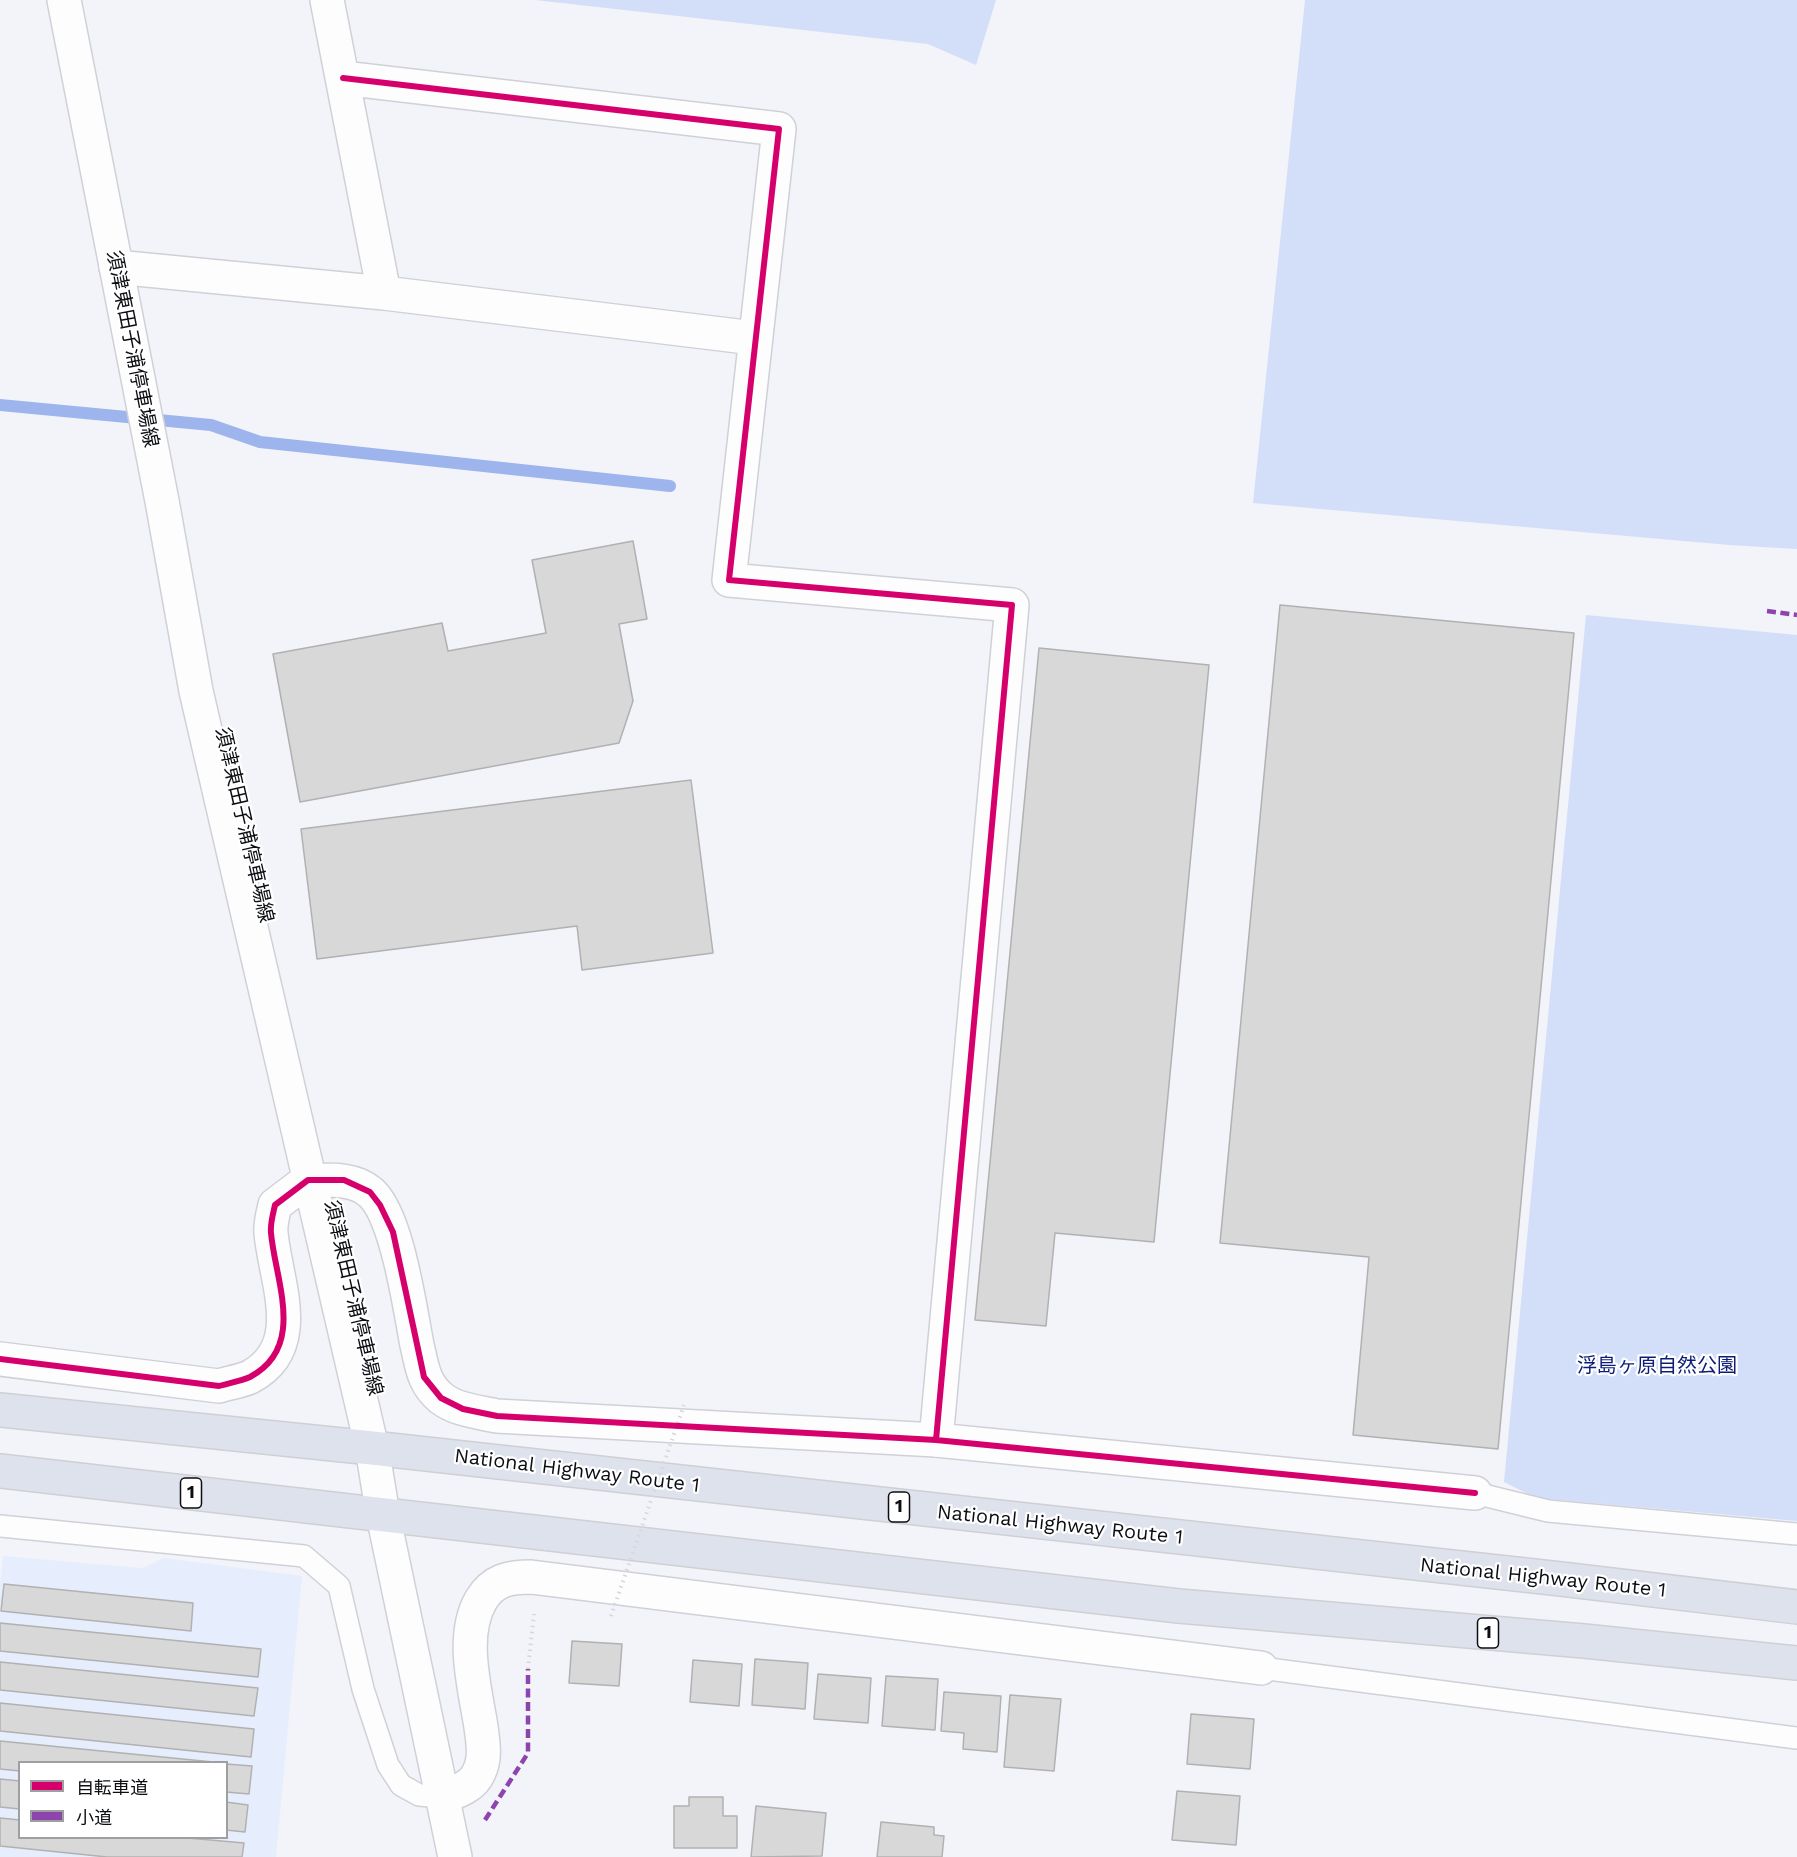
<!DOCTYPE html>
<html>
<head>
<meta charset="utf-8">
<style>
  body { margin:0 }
  #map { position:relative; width:1797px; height:1857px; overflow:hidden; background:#f2f4fa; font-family:"Work Sans","Noto Sans JP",sans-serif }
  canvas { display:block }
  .legend { position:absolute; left:18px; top:1761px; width:210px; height:78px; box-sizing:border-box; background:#fff; border:2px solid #9e9fa1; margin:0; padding:8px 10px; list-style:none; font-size:18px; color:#0c0e13 }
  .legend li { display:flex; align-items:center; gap:12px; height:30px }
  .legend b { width:30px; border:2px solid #9e9fa1 }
</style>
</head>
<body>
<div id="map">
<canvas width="1797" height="1857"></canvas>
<ul class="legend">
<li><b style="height:8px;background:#d6006c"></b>自転車道</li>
<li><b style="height:8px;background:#8e44ad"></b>小道</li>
</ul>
</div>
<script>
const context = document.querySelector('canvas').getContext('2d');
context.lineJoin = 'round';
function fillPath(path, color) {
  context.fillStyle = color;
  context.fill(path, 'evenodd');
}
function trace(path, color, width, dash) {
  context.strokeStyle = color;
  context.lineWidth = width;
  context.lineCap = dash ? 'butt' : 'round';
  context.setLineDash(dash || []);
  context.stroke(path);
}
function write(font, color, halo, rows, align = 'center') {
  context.font = font + ' "Work Sans","Noto Sans JP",sans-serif';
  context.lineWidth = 4.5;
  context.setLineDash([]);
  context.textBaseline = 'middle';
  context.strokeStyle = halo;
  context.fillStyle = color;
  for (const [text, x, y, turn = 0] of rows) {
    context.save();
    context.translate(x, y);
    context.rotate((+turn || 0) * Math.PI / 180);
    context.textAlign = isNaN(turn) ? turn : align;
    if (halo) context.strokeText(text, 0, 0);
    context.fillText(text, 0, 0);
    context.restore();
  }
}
fillPath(new Path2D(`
  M3,1556L142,1568L164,1558L302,1576L276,1857H0V1585ZM20,1762H226V1838H20Z`), '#e6edfc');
fillPath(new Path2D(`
  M535,0H996L976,65L928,44Z
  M1305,0H1797V549L1729,545L1253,503Z
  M1586,615L1797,635V1521L1536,1498L1504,1482Z`), '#d3def9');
trace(new Path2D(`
  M0,405L211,425L260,442L670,486`), '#9db4ed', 12);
const building = new Path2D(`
  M633,541L647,619L619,624L633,701L619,743L300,802L273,654L442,623L448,651L546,633L532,560Z
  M1280,605L1574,633L1498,1449L1353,1435L1369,1257L1220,1243Z
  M1039,648L1209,665L1154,1242L1055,1233L1046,1326L975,1320Z
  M691,780L713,953L582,970L577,926L317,959L301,829Z
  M4,1584L193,1603L191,1631L1,1611Z
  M0,1623L261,1649L258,1677L0,1651Z
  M572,1641L622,1644L619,1686L569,1683Z
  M755,1659L808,1663L805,1709L752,1705Z
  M693,1660L742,1664L739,1706L690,1702Z
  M0,1662L258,1688L254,1716L0,1690Z
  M818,1674L871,1678L868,1723L814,1719Z
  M886,1676L938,1679L935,1730L882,1726Z
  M944,1692L1001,1696L997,1752L963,1749L964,1733L941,1731Z
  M1010,1695L1061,1699L1054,1771L1004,1767Z
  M0,1703L254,1729L251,1757L0,1731Z
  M1191,1714L1254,1719L1250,1769L1187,1764Z
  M0,1741L213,1762H20V1771L0,1769Z
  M226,1764L252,1766L249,1794L226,1792Z
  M0,1779L20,1781V1809L0,1807Z
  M1177,1791L1240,1796L1236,1845L1172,1840Z
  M689,1797H723V1816H737V1848H674V1806H689Z
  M226,1802L248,1805L245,1832L226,1830Z
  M756,1806L826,1813L822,1856L751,1857Z
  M0,1818L20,1820V1838H188L244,1843L242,1857H107L0,1846Z
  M881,1822L934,1827V1835L944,1836L942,1857H877Z`);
fillPath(building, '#d8d8d8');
trace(building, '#b1b1b1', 1.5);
const lane = new Path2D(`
  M1475,1493L1548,1511L1797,1534
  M0,1526L304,1556L339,1586L363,1689L388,1765L401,1785L419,1795L442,1797
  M1261,1668L1797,1738`);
const street = new Path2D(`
  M327,0L384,293
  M343,78L779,129L729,580L1012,605L936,1440L1475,1493
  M116,267L384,293L754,338
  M0,1359L219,1386C229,1383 241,1381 250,1377C307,1347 275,1280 271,1233C270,1224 273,1214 275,1205L308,1180
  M442,1797C456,1792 473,1787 479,1772C486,1758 483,1742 481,1727C475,1688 460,1636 481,1600C493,1580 509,1577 531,1577L1261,1668`);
const secondary = new Path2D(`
  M64,0L162,501L196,691L372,1448L383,1515L455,1857
  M308,1180C329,1180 354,1178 370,1192C397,1214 410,1309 417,1345C422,1366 423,1383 441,1398C456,1410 479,1412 497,1416L936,1440`);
const highway = new Path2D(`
  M0,1410L372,1448L1561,1579L1797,1607
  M0,1471L1179,1606L1584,1641L1797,1663`);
trace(lane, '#cfd1d6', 24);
trace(street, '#cfd1d6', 36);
trace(secondary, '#cfd1d6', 36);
trace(highway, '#ced0d3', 36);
trace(new Path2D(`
  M528,1669L534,1614`), '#d7d7d9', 4, [1.5, 4.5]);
trace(lane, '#fdfdfe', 21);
trace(street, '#fdfdfe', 33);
trace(secondary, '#fdfdfe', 33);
trace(highway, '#dee2ec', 33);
trace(new Path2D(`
  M611,1616L684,1405`), '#d7d7d9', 4, [1.5, 4.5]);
trace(new Path2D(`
  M1767,611L1797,615
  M485,1820L528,1753V1669`), '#8e44ad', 4.5, [9, 4.5]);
trace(new Path2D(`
  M343,78L779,129L729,580L1012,605L936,1440
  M0,1359L219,1386C229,1383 241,1381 250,1377C307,1347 275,1280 271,1233C270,1224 273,1214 275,1205L308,1180H344L370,1192L380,1205L393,1232L424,1377L441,1398L463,1409L497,1416L936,1440L1475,1493`), '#d6006c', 6);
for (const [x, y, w] of [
  [191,1493,21],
  [899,1507,21],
  [1488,1633,21]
]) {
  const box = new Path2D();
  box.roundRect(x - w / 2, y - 15, w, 30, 4.5);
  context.fillStyle = '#fff';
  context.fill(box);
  trace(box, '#0c0e13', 1.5);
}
write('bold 18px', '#0c0e13', null, [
  ["1",191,1493],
  ["1",899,1507],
  ["1",1488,1633]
]);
write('20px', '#0c0e13', '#fff', [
  ["須津東田子浦停車場線",132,349,79],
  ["須津東田子浦停車場線",244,825,77],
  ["須津東田子浦停車場線",353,1298,77],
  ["National Highway Route 1",577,1471,7],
  ["National Highway Route 1",1060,1525,6],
  ["National Highway Route 1",1543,1578,6]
]);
write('20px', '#0b1d76', '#fff', [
  ["浮島ヶ原自然公園",1657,1366]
]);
</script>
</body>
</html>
